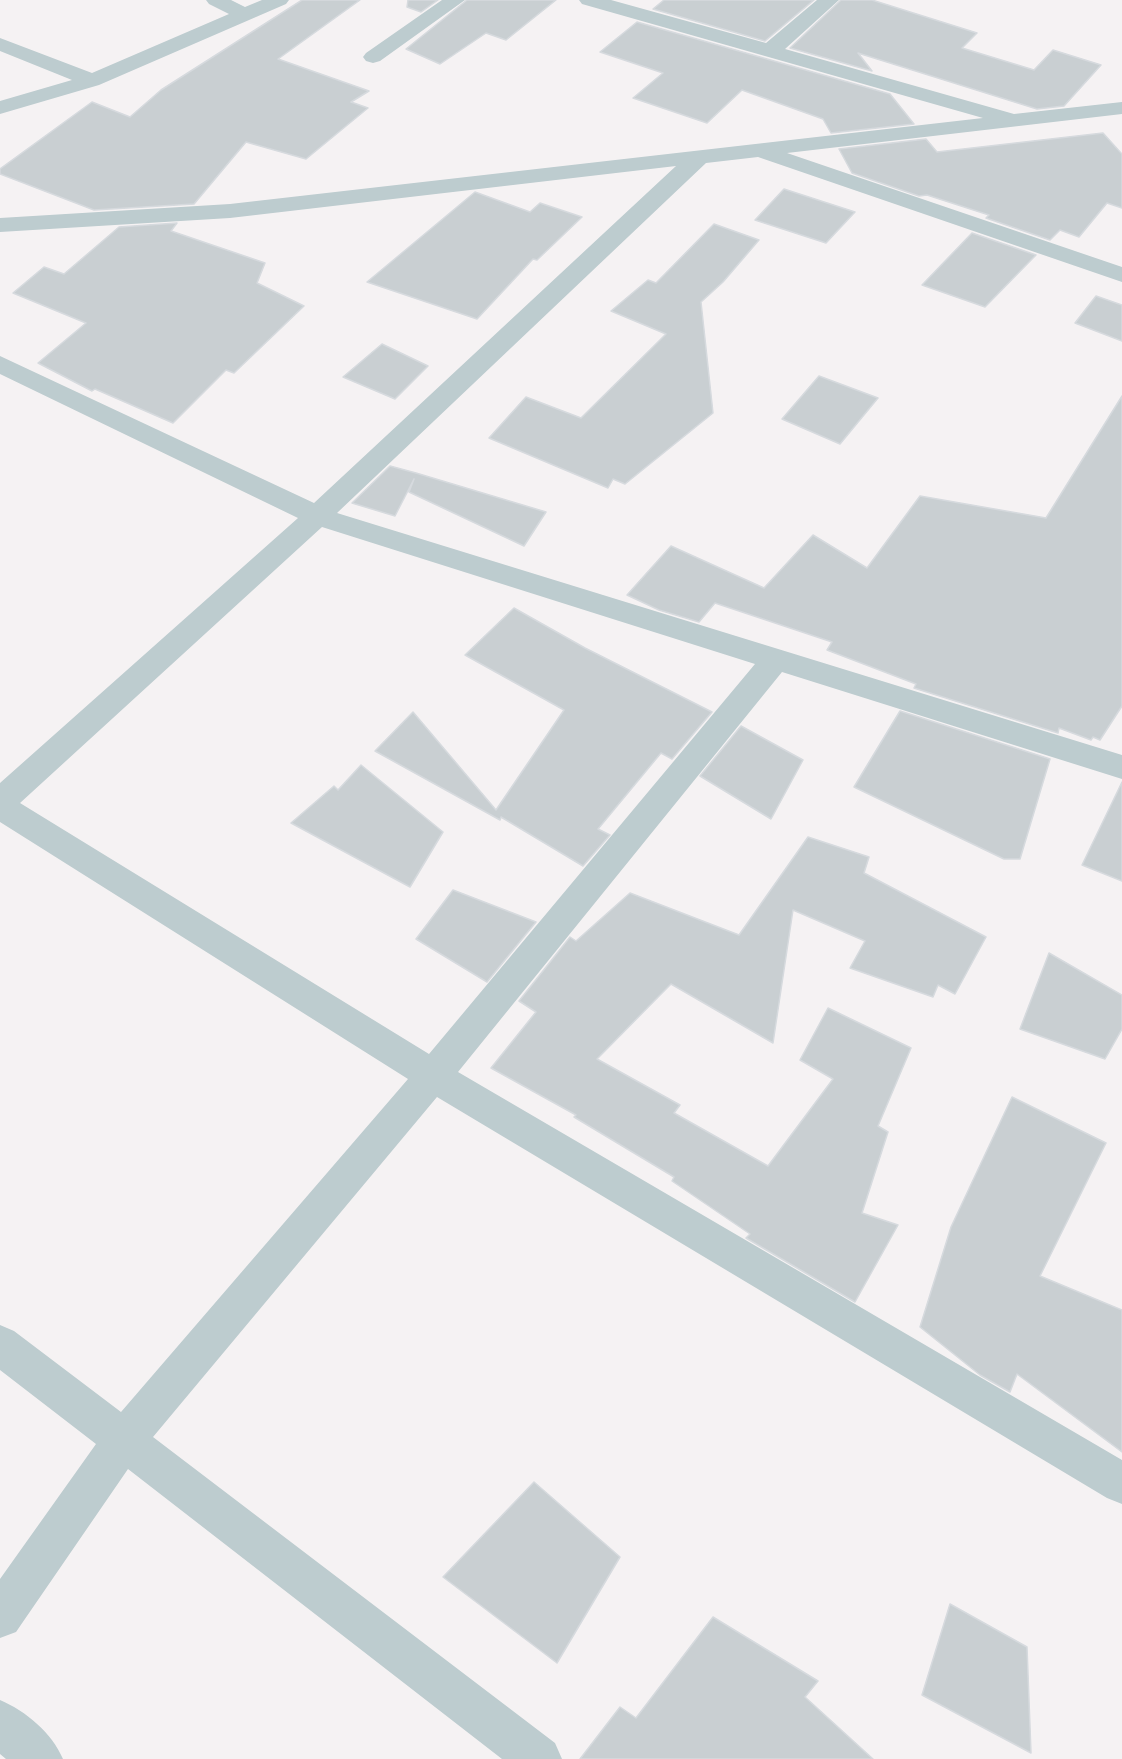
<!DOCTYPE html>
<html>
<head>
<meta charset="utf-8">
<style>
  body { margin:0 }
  canvas { display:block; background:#f5f2f3 }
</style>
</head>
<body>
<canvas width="1122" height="1759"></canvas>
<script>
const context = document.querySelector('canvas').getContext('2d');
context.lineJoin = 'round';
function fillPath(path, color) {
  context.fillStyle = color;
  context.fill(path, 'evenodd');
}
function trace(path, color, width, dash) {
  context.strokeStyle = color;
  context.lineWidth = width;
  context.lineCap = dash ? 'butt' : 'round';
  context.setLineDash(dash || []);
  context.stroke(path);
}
const building = new Path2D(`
  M302,0H360L278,59L369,91L351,102L368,108L306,159L246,142L194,204L94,210L0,174V169L92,102L130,117L161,90Z
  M408,0H438L421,12L407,7Z
  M467,0H556L506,40L486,33L440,64L406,49Z
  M664,0H814L765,41L653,9Z
  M841,0H872L977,33L962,48L1034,70L1053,50L1101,65L1064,106L1037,109L858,53L872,71L790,48Z
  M637,22L890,94L914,124L831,133L823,119L742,90L707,123L633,98L663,73L600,52Z
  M1103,133L1122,154V208L1107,203L1079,237L1060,230L1050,240L986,218L989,215L927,195L919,196L852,173L839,149L926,139L937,152Z
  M784,189L855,212L826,243L755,220Z
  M475,192L530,212L540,203L582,217L537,260L533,259L477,319L367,282Z
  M177,223L171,231L265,263L257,283L304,306L234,373L226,370L173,423L95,389L92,391L38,363L86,323L13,293L44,267L64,274L119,227Z
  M714,224L759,240L723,282L701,302L713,413L625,484L613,479L608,488L489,438L526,397L581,418L666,334L611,311L648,280L656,283Z
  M972,233L1036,255L985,307L922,285Z
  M1096,296L1122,305V341L1075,323Z
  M382,344L428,366L395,399L343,377Z
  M819,376L878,398L840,444L782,419Z
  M1122,396V706L1100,740L1093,737L1091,740L1059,728L1058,733L914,688L916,684L827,650L832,642L715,603L699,622L659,610L627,595L671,546L764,588L813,535L867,568L920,496L1046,518Z
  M390,466L416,473L546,512L524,546L409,492L414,479L395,516L352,503Z
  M514,608L585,648L712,712L672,759L661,753L598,829L610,835L583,866L501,817L500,820L375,751L413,712L496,810L564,710L465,655Z
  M900,711L1050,759L1020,859H1004L854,787Z
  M741,726L803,760L771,819L700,776Z
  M361,765L443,832L410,887L291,823L334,786L338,790Z
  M1122,782V881L1082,865Z
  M808,837L869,857L864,873L986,937L955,994L938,985L933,997L850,968L865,941L793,910L773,1043L671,984L597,1059L680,1105L674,1113L768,1166L833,1079L800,1060L828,1008L911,1048L878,1126L888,1132L862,1213L898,1225L855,1302L746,1238L750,1234L672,1181L674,1177L574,1117L576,1115L491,1068L536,1012L519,1001L570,937L576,941L630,893L739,935Z
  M453,890L536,922L487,982L416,939Z
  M1049,953L1122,995V1029L1105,1059L1020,1029Z
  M1012,1097L1106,1143L1040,1276L1122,1310V1452L1017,1374L1010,1392L980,1375L920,1327L951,1227Z
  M534,1482L620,1557L557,1663L443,1577Z
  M950,1604L1027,1647L1031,1753L922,1695Z
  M713,1617L818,1681L805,1697L873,1759H580L620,1707L636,1718Z`);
fillPath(building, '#c9cfd2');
trace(building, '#d6dade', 1.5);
fillPath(new Path2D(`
  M206,0H231L245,7L262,0H289L286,4L99,85L0,114V101L72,80L0,51V38L92,73L229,14L209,4Z
  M442,0H465L380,61L373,63L366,61L363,57L366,53Z
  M579,0H611L766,43L817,0H839L785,49L1014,114L1122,102V114L787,153L1122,267V282L758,157L706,163L337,513L1122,755V779L782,672L458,1072L1122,1460V1504L1107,1498L437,1097L153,1437L555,1743L562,1759H502L128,1469L16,1632L0,1638V1579L96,1444L0,1370V1325L14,1331L121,1412L408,1079L0,822V783L298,518L0,374V356L314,503L676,166L230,218L0,232V218L230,204L983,118L582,4ZM322,527L755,664L429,1054L20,803Z
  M0,1700C26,1711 52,1733 63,1759H6L0,1754Z`), '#bdcccf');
</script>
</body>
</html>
